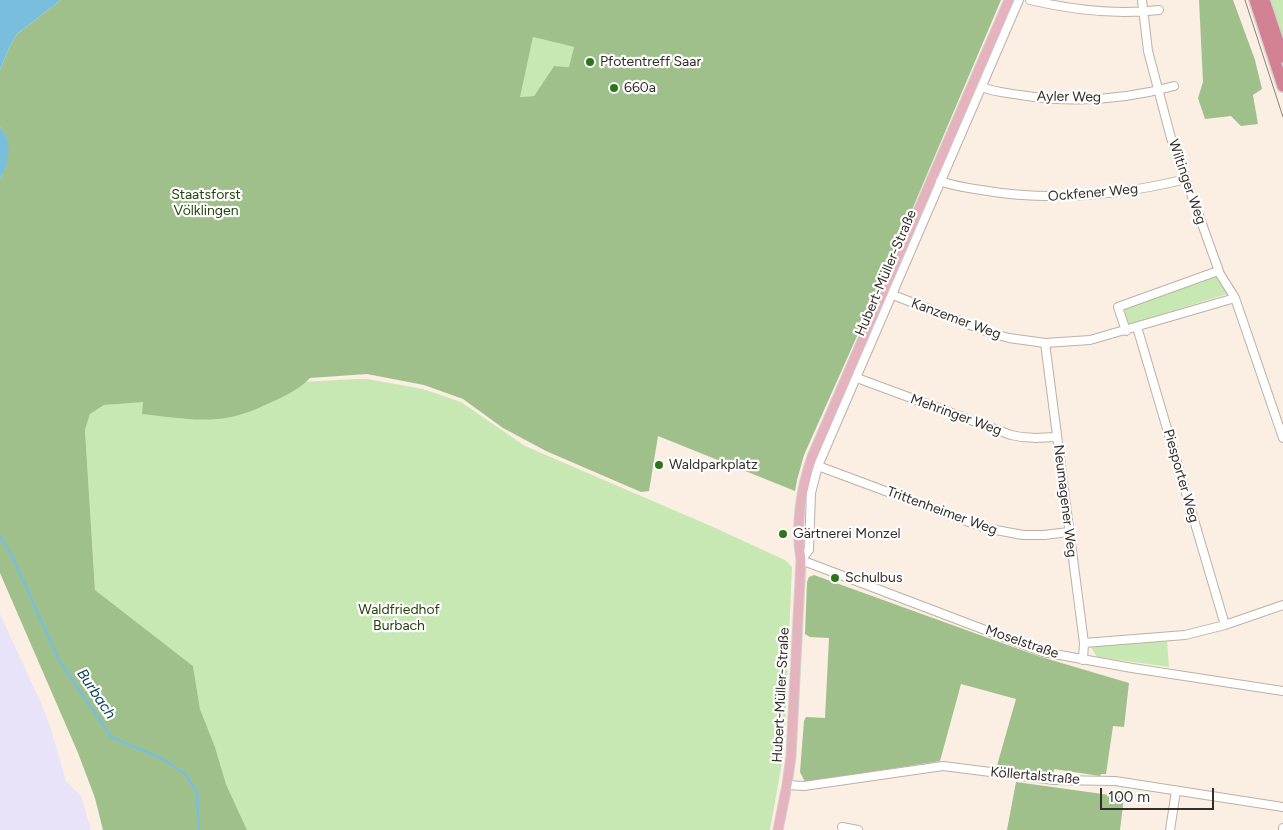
<!DOCTYPE html>
<html>
<head>
<meta charset="utf-8">
<style>
  body { margin:0 }
  #map { position:relative; width:1283px; height:830px; overflow:hidden; background:#fbeee2; font-family:Figtree,sans-serif }
  canvas { display:block }
  .scale { position:absolute; left:1100px; top:788px; width:114px; height:22px; box-sizing:border-box; border:2px solid #332e29; border-top:0; padding-left:6px; font-size:15px; line-height:18px; white-space:nowrap; color:#332e29; -webkit-text-stroke:4px #fefefe; paint-order:stroke }
</style>
</head>
<body>
<div id="map">
<canvas width="1283" height="830"></canvas>
<div class="scale">100 m</div>
</div>
<script>
const context = document.querySelector('canvas').getContext('2d');
context.lineJoin = 'round';
function fillPath(path, color) {
  context.fillStyle = color;
  context.fill(path, 'evenodd');
}
function trace(path, color, width, dash) {
  context.strokeStyle = color;
  context.lineWidth = width;
  context.lineCap = dash ? 'butt' : 'round';
  context.setLineDash(dash || []);
  context.stroke(path);
}
function write(font, color, halo, rows, align = 'center') {
  context.font = font + ' Figtree,sans-serif';
  context.lineWidth = 4.5;
  context.setLineDash([]);
  context.textBaseline = 'middle';
  context.strokeStyle = halo;
  context.fillStyle = color;
  for (const [text, x, y, turn = 0] of rows) {
    context.save();
    context.translate(x, y);
    context.rotate((+turn || 0) * Math.PI / 180);
    context.textAlign = isNaN(turn) ? turn : align;
    if (halo) context.strokeText(text, 0, 0);
    context.fillText(text, 0, 0);
    context.restore();
  }
}
fillPath(new Path2D(`
  M0,614L41,703L50,726L66,781L81,796L91,830H0Z`), '#e9e3f9');
fillPath(new Path2D(`
  M1270,0H1283V37Z
  M533,37L574,47L569,67L554,66L534,96L519,97Z
  M1214,273L1227,294L1124,326L1118,307Z
  M357,379H367L423,389L461,402L525,446L713,527L785,560L792,567L784,751L770,830H247L226,784L215,747L200,709L193,666L95,590L85,430L90,414L104,405L298,382Z
  M1167,641L1169,667L1097,657L1090,646Z`), '#c7e8b3');
fillPath(new Path2D(`
  M61,0H1001L886,271L804,455L797,480L795,491L658,436L649,491L641,492L546,451L503,428L463,399L424,385L367,374L310,378C301,388 287,395 274,401C261,407 246,414 231,417C202,423 171,417 142,414L143,402L104,405L90,414L85,430L95,590L193,666L200,709L215,747L226,784L247,830H103L95,798L78,753L0,573V178L2,175L7,139L0,127V70L9,48L17,34ZM533,37L574,47L569,67L554,66L534,96L520,97Z
  M1199,0H1233L1255,60L1262,89L1253,95L1258,124L1241,126L1231,116L1205,119L1198,98L1203,82Z
  M814,575L1038,656L1129,683L1124,727L1113,726L1106,774H1101L1100,776L1054,769L1053,777L996,769L1016,699L961,684L940,761L805,782L800,772L804,721L806,717L825,718L829,638L810,637L805,634L807,582L809,577Z
  M1016,782L1124,797L1120,830H1007Z`), '#9fc08b');
fillPath(new Path2D(`
  M0,0H61L17,34L9,48L0,70Z
  M0,127C2,131 5,134 7,138C11,149 7,169 0,178Z`), '#7abedd');
trace(new Path2D(`
  M0,536L13,558L59,660L111,737L163,759L185,774L197,792L199,830`), '#7abedd', 2.5);
const minor = new Path2D(`
  M1019,0L818,466L811,493L809,550L801,560L1043,652L1132,668L1283,691
  M1030,0C1072,10 1116,15 1159,10
  M1142,0L1148,51L1171,138L1220,274L1235,298L1283,438
  M982,87C994,92 1007,93 1020,95C1071,103 1124,100 1174,86
  M940,181C953,186 968,188 981,190C1051,202 1118,196 1186,179
  M893,295L991,333L1009,338L1045,343L1090,340L1235,298
  M1137,327L1225,625
  M1126,331L1118,307L1218,271
  M1045,343L1084,643L1083,660
  M857,378L1011,435C1027,439 1041,438 1057,437
  M818,466L985,528L1023,535H1044L1069,532
  M1084,643L1185,635L1225,625L1283,605
  M787,785L804,786L943,766L1054,780L1115,781L1283,807
  M842,827L858,830
  M1170,830L1176,791
  M1283,830V828`);
const major = new Path2D(`
  M778,830L787,785L791,756L801,560C795,527 801,488 812,457L1009,0`);
const highway = new Path2D(`
  M1255,0L1283,86
  M1264,0L1283,57`);
trace(minor, '#bdb1a5', 10);
trace(major, '#d2d1d0', 11);
trace(highway, '#d2d1d0', 14);
trace(minor, '#fff', 8);
trace(major, '#e4b3be', 9);
trace(highway, '#d28192', 11);
trace(new Path2D(`
  M1245,0L1283,117`), '#8b827a', 1);
for (const [x, y, r, color] of [
  [590,62,5,"#2c7518"],
  [614,88,5,"#2c7518"],
  [659,465,5,"#2c7518"],
  [783,534,5,"#2c7518"],
  [835,578,5,"#2c7518"]
]) {
  const dot = new Path2D();
  dot.arc(x, y, r, 0, 2 * Math.PI);
  context.fillStyle = color;
  context.fill(dot);
  trace(dot, '#fefefe', 2);
}
write('14px', '#332e29', '#fefefe', [
  ["Pfotentreff Saar",600,62],
  ["660a",624,88],
  ["Waldparkplatz",669,465],
  ["Gärtnerei Monzel",793,534],
  ["Schulbus",845,578]
], 'left');
write('14px', '#332e29', '#fefefe', [
  ["Ayler Weg",1069,97,1],
  ["Wiltinger Weg",1187,182,71],
  ["Ockfener Weg",1093,193,-5],
  ["Hubert-Müller-Straße",886,273,-67],
  ["Kanzemer Weg",956,319,20],
  ["Mehringer Weg",956,415,20],
  ["Piesporter Weg",1181,476,74],
  ["Neumagener Weg",1065,501,83],
  ["Trittenheimer Weg",942,511,20],
  ["Moselstraße",1022,642,19],
  ["Hubert-Müller-Straße",781,695,-87],
  ["Köllertalstraße",1035,776,5]
]);
write('14px', '#26440c', '#fefefe', [
  ["Staatsforst",206,195],
  ["Völklingen",206,211],
  ["Waldfriedhof",399,610],
  ["Burbach",399,626]
]);
write('italic 15px', '#09445a', '#fefefe', [
  ["Burbach",96,694,56]
]);
</script>
</body>
</html>
